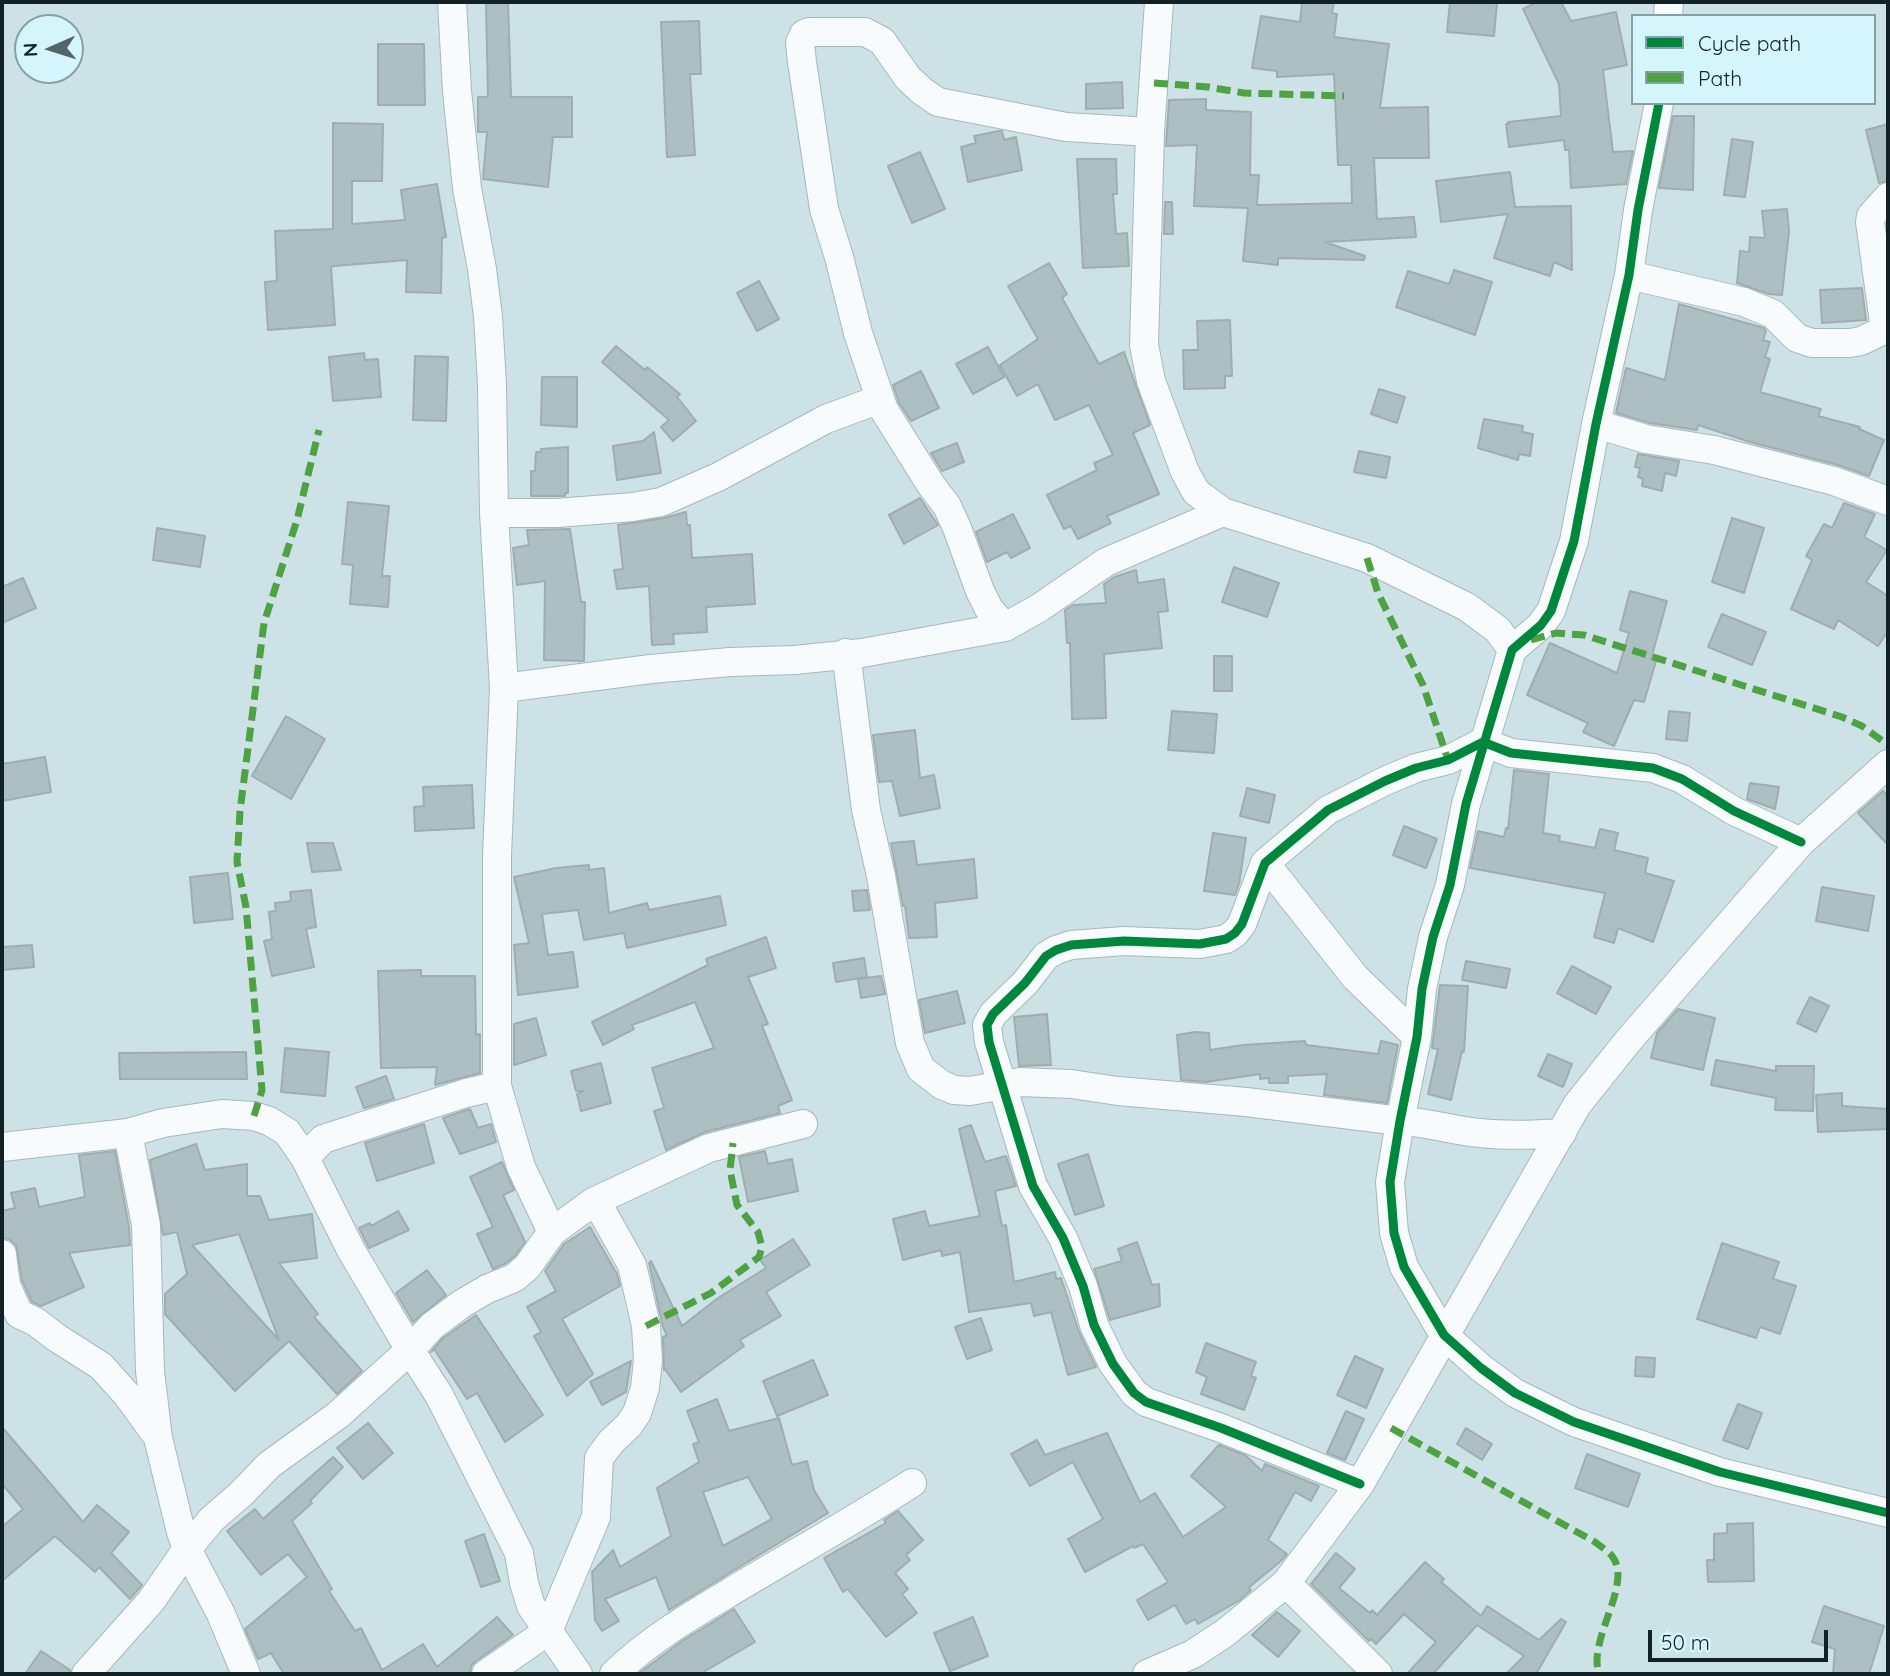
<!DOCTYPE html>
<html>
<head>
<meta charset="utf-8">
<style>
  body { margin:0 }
  #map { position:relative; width:1890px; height:1676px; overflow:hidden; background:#cce2e7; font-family:Quicksand,sans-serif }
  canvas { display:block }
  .frame { position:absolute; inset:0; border:4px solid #122125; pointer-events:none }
  .legend { position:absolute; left:1631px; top:14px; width:245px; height:91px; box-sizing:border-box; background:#d5f5fc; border:2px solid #87a0a6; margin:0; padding:9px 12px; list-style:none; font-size:21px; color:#122125 }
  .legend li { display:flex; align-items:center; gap:14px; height:35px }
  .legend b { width:35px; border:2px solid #87a0a6 }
  .north { position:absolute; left:14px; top:14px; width:70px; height:70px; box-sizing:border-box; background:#d5f5fc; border:2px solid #87a0a6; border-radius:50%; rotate:267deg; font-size:19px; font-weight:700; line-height:28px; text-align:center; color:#122125 }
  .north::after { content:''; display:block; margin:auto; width:24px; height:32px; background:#536569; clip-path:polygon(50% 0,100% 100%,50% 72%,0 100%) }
  .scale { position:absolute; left:1648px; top:1630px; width:180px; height:32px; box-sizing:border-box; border:4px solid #122125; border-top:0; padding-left:9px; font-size:21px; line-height:24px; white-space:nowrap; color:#122125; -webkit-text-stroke:5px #d5f5fc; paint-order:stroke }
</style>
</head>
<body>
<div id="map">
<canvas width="1890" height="1676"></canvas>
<div class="frame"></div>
<ul class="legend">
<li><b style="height:9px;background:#00873e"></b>Cycle path</li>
<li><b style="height:9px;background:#4ea242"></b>Path</li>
</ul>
<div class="north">N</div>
<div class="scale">50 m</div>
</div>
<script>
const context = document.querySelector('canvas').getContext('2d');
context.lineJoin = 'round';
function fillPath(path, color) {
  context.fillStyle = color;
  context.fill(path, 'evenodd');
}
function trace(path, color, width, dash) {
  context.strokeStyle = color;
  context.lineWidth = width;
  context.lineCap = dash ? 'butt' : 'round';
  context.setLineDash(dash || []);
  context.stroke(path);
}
const building = new Path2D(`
  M486,2H508L511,97H572V137H553L548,187L483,179L487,132H478V97H488Z
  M1302,2H1334L1332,13L1337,14L1334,37L1389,44L1380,108L1428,107L1429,158H1374L1377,219L1414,217L1416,237L1325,242L1365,256L1364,260L1278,258V265L1243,261L1248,208L1194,206L1197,145L1166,146L1169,100L1206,99V110L1251,112L1250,175H1259L1257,205L1352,203L1351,165H1338L1334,74L1277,77V71L1252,68L1261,16L1300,22Z
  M1450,2H1497L1494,36L1447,32Z
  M1537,2H1561L1571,21L1616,12L1627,65L1603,70L1613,152L1633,151L1626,184L1571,188L1569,150H1565L1564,140L1509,147L1506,124H1509L1508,122L1561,116L1559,84L1523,9Z
  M699,21L701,74H690L695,155L667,157L661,22Z
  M378,44H424L425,105H378Z
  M1122,82L1123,108L1086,109V84Z
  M1673,116H1694L1693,190L1659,188Z
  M333,123L383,124L382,181H352V224L405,220L401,190L437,184L446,237L442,238L441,293L406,292L407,260L334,266L331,267L335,325L268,330L265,282L277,281L275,231L333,229Z
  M1888,124V181L1879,183L1866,130Z
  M999,131H1002L1004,140L1016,137L1022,170L968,182L961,147L976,143L974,136Z
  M1732,139L1753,142L1745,197L1724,195Z
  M920,152L945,209L912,223L888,166Z
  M1077,159H1116L1117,194H1113L1116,234L1127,233L1129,266L1083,268Z
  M1510,172L1515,207L1571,206L1572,270L1554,262L1550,276L1494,258L1508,214L1441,222L1436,181Z
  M1165,202H1172L1173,234H1164Z
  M1787,209L1789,231L1782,295L1769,294L1737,283L1740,251L1749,252L1750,237L1765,238L1762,211Z
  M1049,263L1067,294L1062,298L1099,364L1124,352L1150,425L1133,433L1159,494L1107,516L1111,523L1078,539L1071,526L1064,529L1047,495L1097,470L1094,463L1113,455L1089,405L1055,420L1038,384L1017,396L1000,365L1038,339L1008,286Z
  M1454,270L1492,282L1475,335L1396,307L1408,271L1449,284Z
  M759,281L779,319L757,331L737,293Z
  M1862,288L1866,320L1822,323L1820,290Z
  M1679,304L1764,328L1766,331L1763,340L1770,342L1765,357L1770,359L1760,392L1821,409L1818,416L1860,427L1859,429L1884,440L1869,476L1838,465L1750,442L1698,425L1697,430L1650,423L1616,413L1626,368L1665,380Z
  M1230,320L1232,376H1225V388L1184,389L1183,350H1198L1197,321Z
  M616,346L645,370L647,367L680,394L677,397L696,421L673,441L661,427L669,420L602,362Z
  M988,347L1004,377L973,394L956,364Z
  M364,353L365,360L378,359L381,397L333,401L329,357Z
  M415,356L448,357L446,421L413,420Z
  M921,371L939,408L911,421L899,403L893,385Z
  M542,377H577V427L541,425Z
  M1379,389L1405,397L1397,423L1371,414Z
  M1484,419L1523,426L1522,432L1533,434L1530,456L1519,454L1518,460L1478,448Z
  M654,432L661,473L617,480L613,446L643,441Z
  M957,443L964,462L942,471L931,453Z
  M568,447V493H565V496H531V471H535L536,452H541V449Z
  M1359,451L1390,457L1386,478L1354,472Z
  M1638,454L1679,461L1676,476L1665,473L1662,491L1642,486L1643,479L1638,477L1640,468L1635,467Z
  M920,498L938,525L904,544L889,515Z
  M348,502L389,506L382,576H390L388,607L350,604L353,565L342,564Z
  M1844,503L1875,514L1864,537L1887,550L1866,582L1888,596V631L1878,646L1838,620L1834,629L1791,609L1812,560L1806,556L1824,524L1832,528Z
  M686,512L687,525H690L692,558L752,554L755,604L706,607L707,632L673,634L674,644L652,645L649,586L617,589L614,570L623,569L618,525L664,518Z
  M1013,514L1030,548L1011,558L1007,552L987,562L976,532Z
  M1732,518L1764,528L1744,593L1712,582Z
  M157,528L205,536L200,567L153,560Z
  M570,529L581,602H585L584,661L544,660L545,581L517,585L513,548L529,545L527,530Z
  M1234,567L1279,583L1267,617L1222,602Z
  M1136,570L1138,583L1164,579L1168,611L1158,612L1162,648L1104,654L1106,718L1072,719L1070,643H1067L1065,610L1073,605L1106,603L1104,584L1114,577Z
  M23,578L36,608L2,623V587Z
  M1630,591L1667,601L1651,659L1656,661L1644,702L1634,700L1614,746L1583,732L1588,723L1527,695L1550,643L1617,673L1629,633L1620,630Z
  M1722,614L1766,632L1752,665L1708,647Z
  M1214,656H1232V691H1214Z
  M1172,711L1217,714L1214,753L1168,750Z
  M1669,711L1690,713L1687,741L1666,739Z
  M286,716L325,739L291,799L252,776Z
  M915,730L920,778L934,775L940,808L900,816L892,781L879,782L873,735Z
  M45,757L51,792L2,801V764Z
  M1514,770L1549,774L1543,833L1560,836L1559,841L1595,848L1600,829L1618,833L1614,850L1648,858L1645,873L1674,881L1653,942L1618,928L1614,943L1594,937L1605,893L1470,868L1478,831L1504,837L1506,828L1508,829Z
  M1750,783L1779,787L1775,809L1747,799Z
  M472,785L474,828L415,831L414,807L424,806L423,787Z
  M1247,788L1275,795L1269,823L1240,816Z
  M1883,791L1888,796V845L1858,813Z
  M1404,826L1437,839L1426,868L1393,855Z
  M1213,833L1246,838L1239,884L1235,895L1204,891Z
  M914,841L917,865L974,859L977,898L935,903L937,937L909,938L905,906H903L891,843Z
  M307,843H333L341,870L312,872Z
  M589,865V870L604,868L609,913L647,903L649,910L720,896L726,925L627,948L624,933L584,940L578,910L542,914L548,955L573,952L578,987L518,995L514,945L529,943L514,877L556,868Z
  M228,873L233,919L194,923L190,877Z
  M1822,887L1874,896L1868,931L1816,921Z
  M311,890L316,927L306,929L314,967L272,976L264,941L272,939L269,912L276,911L275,903L291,901L290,892Z
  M867,890L870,910L854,911L852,891Z
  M766,937L776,968L748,977L768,1024L762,1026L792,1100L778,1106L780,1113L705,1132L666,1150L654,1111L664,1108L652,1068L714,1048L695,1002L632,1025L634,1029L603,1045L592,1022L708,965L706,959Z
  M32,945L34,967L3,970L2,947Z
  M864,958L867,977L836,982L833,963Z
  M1466,961L1510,969L1506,988L1462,980Z
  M1572,966L1611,987L1596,1014L1557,993Z
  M421,970V976H475L476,1035L480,1034V1073L435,1085L437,1067L381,1068L378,971Z
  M881,976L885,994L861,998L858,979Z
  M1440,985L1468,986L1464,1052L1462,1051L1451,1100L1428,1094L1438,1049L1432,1048Z
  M957,991L965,1023L925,1033L919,1000Z
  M1810,997L1829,1006L1816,1032L1797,1023Z
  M1678,1009L1715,1018L1703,1070L1651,1058L1657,1033Z
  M1047,1014L1051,1065L1019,1066L1014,1017Z
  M536,1018L546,1055L514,1065V1024Z
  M1195,1032L1209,1033L1210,1050L1243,1045L1305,1041L1306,1045L1378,1054L1381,1041L1398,1045L1387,1103L1324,1095L1327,1074L1288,1076V1083H1269V1078L1260,1079V1074L1206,1082L1181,1080L1177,1035Z
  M285,1048L329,1052L325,1096L281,1092Z
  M246,1052L247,1079H120L119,1053Z
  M1548,1054L1572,1064L1563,1087L1538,1076Z
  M1716,1060L1776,1071V1066H1814L1813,1111L1775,1110L1776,1098L1711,1085Z
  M601,1063L611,1103L581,1111L577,1094L584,1091H576L571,1071Z
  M386,1076L394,1099L364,1108L356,1087Z
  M1842,1093V1106L1888,1109V1129L1818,1132L1816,1095Z
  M470,1109L478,1128L491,1124L496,1142L460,1154L443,1118Z
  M424,1124L434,1163L377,1181L365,1143Z
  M971,1125L985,1162L1006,1156L1016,1186L995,1191L1002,1226L1006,1225L1014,1282L1055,1272L1056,1279L1061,1278L1079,1332L1096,1367L1068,1375L1051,1312L1034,1316L1031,1303L969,1312L960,1252L942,1256L941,1250L903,1260L893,1219L925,1211L929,1226L980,1216L959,1129Z
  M196,1144L205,1170L247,1164V1196H260L269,1220L312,1214L317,1258L279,1263L318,1314L314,1317L362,1371L337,1394L289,1341L235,1391L165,1314V1294L187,1274L177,1232L163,1235L150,1160ZM239,1234L279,1340L192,1245Z
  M115,1151L129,1227L130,1245L69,1253L84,1287L41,1306L32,1302L22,1280L16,1245L9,1239L2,1238V1211L15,1208L11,1193L35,1188L39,1207L85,1197L79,1155Z
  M765,1151L768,1164L792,1159L798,1191L748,1202L739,1157Z
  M1088,1154L1104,1206L1075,1215L1058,1164Z
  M502,1162L514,1190L503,1195L525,1242L515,1256L506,1263L493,1269L477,1234L493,1227L470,1177Z
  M398,1211L409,1230L369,1248L359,1228L370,1223L371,1226Z
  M590,1227L617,1274L620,1286L562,1319L593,1374L567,1396L534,1336L541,1332L527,1307L556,1291L545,1271L564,1244Z
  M793,1239L810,1265L766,1292L781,1316L740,1340L744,1346L681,1392L665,1369L664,1370L663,1337L667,1335L663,1327L649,1263L651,1261L682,1326L718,1298L766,1268L760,1260Z
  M1137,1242L1152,1285L1159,1284L1160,1306L1110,1320L1094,1269L1122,1261L1118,1249Z
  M1722,1243L1779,1262L1773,1279L1796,1286L1780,1334L1760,1327L1756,1338L1697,1319Z
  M427,1270L446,1295L413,1322L396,1293Z
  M476,1315L543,1415L505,1442L477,1393L467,1399L434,1349L431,1352L443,1338Z
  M981,1318L992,1350L967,1359L955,1327Z
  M1206,1343L1256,1362L1251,1376L1256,1378L1244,1410L1201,1394L1207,1377L1196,1372Z
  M1355,1356L1383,1369L1366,1408L1337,1395Z
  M1636,1357L1655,1358L1654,1377L1635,1376Z
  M813,1360L828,1395L777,1416L763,1381Z
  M631,1361L626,1392L602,1405L590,1382Z
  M717,1399L729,1431L779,1418L792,1465L807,1461L814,1490L828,1513L669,1610L656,1577L605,1599L619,1621L602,1631L595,1620L592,1572L613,1550L620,1567L671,1536L657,1488L699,1462L693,1444L699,1442L687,1411ZM748,1477L772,1519L723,1546L703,1492Z
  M1738,1404L1762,1413L1748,1449L1723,1440Z
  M1346,1411L1364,1419L1345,1460L1327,1453Z
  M368,1423L393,1453L363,1479L337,1448Z
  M2,1427L83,1522L97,1505L129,1532L111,1553L142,1585L130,1599L99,1567L95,1572L55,1536L2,1581V1527L23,1509L2,1484Z
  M1466,1428L1492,1444L1482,1460L1457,1444Z
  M1107,1433L1140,1502L1155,1493L1183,1537L1226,1507L1191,1476L1219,1445L1245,1455L1262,1471L1265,1464L1319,1486L1311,1501L1295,1492L1268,1540L1287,1554L1281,1561L1248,1588L1251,1590L1240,1600L1198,1624L1195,1619L1186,1624L1175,1605L1148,1620L1137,1600L1168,1582L1143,1544L1134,1548L1133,1546L1085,1572L1068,1539L1103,1519L1073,1462L1030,1486L1011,1454L1037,1440L1045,1455Z
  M1587,1454L1640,1474L1628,1507L1575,1488Z
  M333,1457L343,1467L310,1501L312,1503L292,1521L332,1589L329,1591L355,1631L361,1628L382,1670L423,1644L437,1667L497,1617L513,1635L476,1661L471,1666L470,1674H284L271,1653L258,1659L245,1629L307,1577L288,1554L261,1575L227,1531L255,1509L263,1519Z
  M898,1511L923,1540L906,1555L910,1560L895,1573L908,1589L902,1594L917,1613L886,1637L848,1589L843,1592L824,1558L886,1523L884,1520Z
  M1753,1523L1754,1581L1708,1582L1707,1560H1714V1534L1727,1533V1524Z
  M484,1534L500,1581L481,1587L465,1541Z
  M1336,1553L1355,1569L1339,1588L1370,1613L1372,1610L1377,1615L1425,1562L1444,1579L1441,1582L1481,1616L1487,1606L1539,1640L1561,1619L1566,1622L1536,1674H1506L1524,1656L1477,1625L1433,1674H1407L1436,1642L1404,1614L1376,1644L1371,1639L1369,1641L1311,1584Z
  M1824,1606L1884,1626L1869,1674H1833L1835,1649L1812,1642Z
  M734,1609L755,1642L700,1674H638L682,1641Z
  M1277,1612L1300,1631L1278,1657L1252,1635Z
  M973,1617L988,1656L950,1671L934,1633Z
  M41,1651L70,1670V1674H25Z`);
fillPath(building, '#aebfc3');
trace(building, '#9daeb2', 2);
const minor = new Path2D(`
  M452,2L457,91L467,188L482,269L488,316L492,385L494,513L504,688L497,856V1086L521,1167L552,1232
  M1159,2L1150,132L1144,345L1151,381L1185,472L1196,492L1223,512L1367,558L1467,607L1498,630L1512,650
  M1668,16L1669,2
  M1659,103L1638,210L1629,275L1596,424L1574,541L1551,611L1541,625L1512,650L1466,804L1450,885L1433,937L1422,989L1417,1037L1400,1121L1390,1182L1394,1233L1404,1267L1444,1335L1481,1368L1515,1393L1574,1422L1720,1472L1888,1513
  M1629,275L1744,302L1773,314L1797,338L1812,343H1850L1861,341L1888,328
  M1885,330L1870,222L1871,216L1888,197
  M1596,424L1646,439L1714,450L1834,481L1888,501
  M494,513H557L633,507L661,502L718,477L826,419L880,399
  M1005,627L989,609L980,591L957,528L947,506L931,485L884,410L858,333L839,257L824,209L802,62L800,43L804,34L809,32H865L882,41L908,78L922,91L938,102L1066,127L1150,132
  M846,653L866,810L881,876L910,1043L921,1069L942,1085L954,1090L970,1091L1020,1082L1071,1084L1118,1091L1246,1102L1400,1121C1429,1122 1453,1131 1480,1133C1508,1136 1535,1135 1562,1133
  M504,688L651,669L730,662L795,660L862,653L1005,627L1039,608L1106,562L1223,512
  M1265,863L1355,977L1417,1037
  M128,1133L146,1225L150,1371L158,1438L181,1532L187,1549L221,1614L246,1674
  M2,1147L128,1133L163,1123L222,1114L254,1116L269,1121L287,1132L305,1158L351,1250L410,1350L439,1395L519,1553L524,1583L531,1606L578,1674
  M305,1158L323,1139L466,1093L497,1086
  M2,1254L6,1285L19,1314L36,1322L57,1338L101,1366L128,1396L154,1432
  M1360,1484L1221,1428L1146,1402L1134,1393L1113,1364L1094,1325L1083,1286L1063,1238L1033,1186L989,1042L987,1025L993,1014L1025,983L1046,956L1056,950L1071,945L1124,941L1200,944L1226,939L1235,933L1242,924L1265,863L1328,810L1385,781L1416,768L1448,760L1483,742L1511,753L1653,768L1682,779L1734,811L1801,842
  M1286,1583L1378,1674
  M86,1674L151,1601L187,1549L212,1519L241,1494L269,1465L338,1415L410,1350L432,1326L463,1303L487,1289L514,1278L527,1267L552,1232L593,1202L709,1148L803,1124
  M486,1674L548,1631L596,1517L599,1458L611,1442L629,1425L637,1413L645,1388L648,1360L646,1326L632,1265L604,1215L593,1202
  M614,1674C649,1640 690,1616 732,1591C792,1555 853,1521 912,1483
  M1147,1674L1193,1654L1225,1633L1286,1583L1360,1484L1577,1105L1628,1041L1801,842L1888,764`);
trace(minor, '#a6b8bc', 30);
trace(minor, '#f7fbfb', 28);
trace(new Path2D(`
  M1154,83L1208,87L1244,93L1344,96
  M1367,558L1378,593L1423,685L1448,760
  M1531,640L1556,633L1584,635L1842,717L1862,726L1888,745
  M254,1116L262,1090L246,907L237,862L240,811L264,623L297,520L319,430
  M646,1326L711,1293L759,1257L762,1247L758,1232L737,1205L730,1170L733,1143
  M1391,1428L1595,1542C1600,1546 1608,1551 1612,1556C1634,1584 1587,1639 1599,1674`), '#4ea242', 7, [14, 7]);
trace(new Path2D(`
  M1659,103L1638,210L1629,275L1596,424L1574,541L1551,611L1541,625L1512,650L1466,804L1450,885L1433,937L1422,989L1417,1037L1400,1121L1390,1182L1394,1233L1404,1267L1444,1335L1481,1368L1515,1393L1574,1422L1720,1472L1888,1513
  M1360,1484L1221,1428L1146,1402L1134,1393L1113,1364L1094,1325L1083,1286L1063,1238L1033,1186L989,1042L987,1025L993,1014L1025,983L1046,956L1056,950L1071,945L1124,941L1200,944L1226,939L1235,933L1242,924L1265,863L1328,810L1385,781L1416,768L1448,760L1483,742L1511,753L1653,768L1682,779L1734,811L1801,842`), '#00873e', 9);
</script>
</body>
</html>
